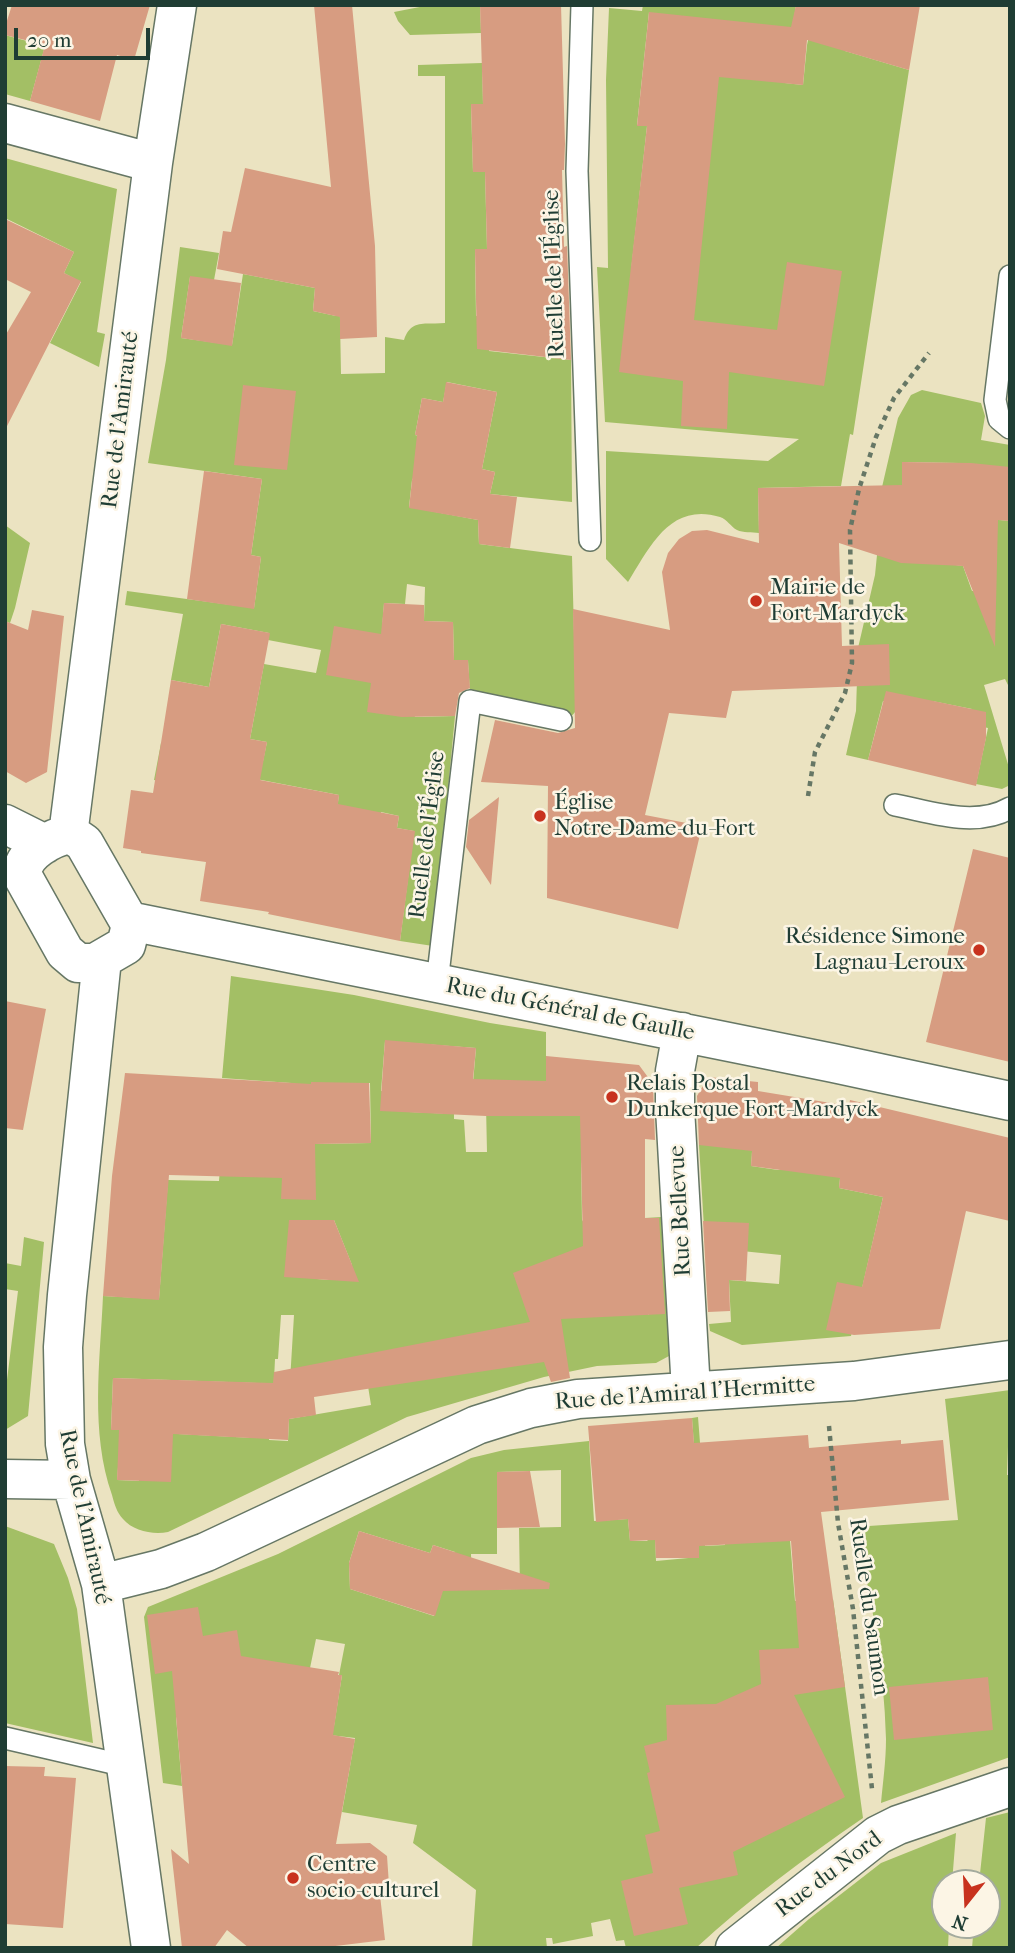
<!DOCTYPE html>
<html>
<head>
<meta charset="utf-8">
<style>
  body { margin:0 }
  #map { position:relative; width:1015px; height:1953px; overflow:hidden; background:#ebe3c1; font-family:"IM FELL French Canon",serif }
  canvas { display:block }
  .frame { position:absolute; inset:0; border:7px solid #1f3d34; pointer-events:none }
  .north { position:absolute; left:931px; top:1869px; width:70px; height:70px; box-sizing:border-box; background:#fcf5e5; border:2px solid #a4ab9e; border-radius:50%; rotate:198deg; font-size:19px; font-weight:700; line-height:28px; text-align:center; color:#1f3d34 }
  .north::after { content:''; display:block; margin:auto; width:24px; height:32px; background:#c8321e; clip-path:polygon(50% 0,100% 100%,50% 72%,0 100%) }
  .scale { position:absolute; left:14px; top:28px; width:136px; height:32px; box-sizing:border-box; border:4px solid #1f3d34; border-top:0; padding-left:9px; font-size:21px; line-height:24px; white-space:nowrap; color:#1f3d34; -webkit-text-stroke:5px #fcf5e5; paint-order:stroke }
</style>
</head>
<body>
<div id="map">
<canvas width="1015" height="1953"></canvas>
<div class="frame"></div>
<div class="north">N</div>
<div class="scale">20 m</div>
</div>
<script>
const context = document.querySelector('canvas').getContext('2d');
context.lineJoin = 'round';
function fillPath(path, color) {
  context.fillStyle = color;
  context.fill(path, 'evenodd');
}
function trace(path, color, width, dash) {
  context.strokeStyle = color;
  context.lineWidth = width;
  context.lineCap = dash ? 'butt' : 'round';
  context.setLineDash(dash || []);
  context.stroke(path);
}
function write(font, color, halo, rows, align = 'center') {
  context.font = font + ' "IM FELL French Canon",serif';
  context.lineWidth = 5;
  context.setLineDash([]);
  context.textBaseline = 'middle';
  context.strokeStyle = halo;
  context.fillStyle = color;
  for (const [text, x, y, turn = 0] of rows) {
    context.save();
    context.translate(x, y);
    context.rotate((+turn || 0) * Math.PI / 180);
    context.textAlign = isNaN(turn) ? turn : align;
    if (halo) context.strokeText(text, 0, 0);
    context.fillText(text, 0, 0);
    context.restore();
  }
}
fillPath(new Path2D(`
  M430,5H480L481,33L410,35L398,21L394,12Z
  M643,5H796L785,83L803,85L807,45L814,12L845,51L909,70L853,435L850,434L841,486L758,488L759,533C752,532 743,533 737,530C731,527 727,519 720,517C670,502 650,547 628,582L606,559V451L768,461L799,439L605,422L597,267L608,268L606,80L609,8L642,11ZM649,12L698,279L631,271L647,126L637,125Z
  M5,35L45,46L30,101L5,94Z
  M482,63L483,104L471,105L473,172H485L487,249H475L476,316L489,315V351L571,360L572,502L490,494L495,472L482,469L497,392L447,382L443,402L422,398L415,435L436,440L412,480L409,507L478,520L479,544L572,556L576,711L569,719L470,694L468,661L454,660L453,622L424,621L425,587L407,584L405,604L384,603L382,630L415,717L455,716L433,946L400,941L414,831L397,828L399,816L381,812L379,824L336,816L339,795L251,778L247,798L154,780L161,743L263,761L267,742L250,739L264,664L316,673L321,650L268,640L269,633L221,624L209,687L171,680L183,614L125,605L127,591L254,608L261,557L251,555L262,479L148,463L166,360L180,247L219,253L214,280L190,277L181,338L232,345L243,274L315,288L313,311L336,316L339,267L341,374L385,373V337L404,340C411,318 426,325 445,323V76H418V65Z
  M5,158L117,189L97,332L105,334L99,367L50,343L81,282L64,273L74,252L5,218Z
  M922,390L981,403L985,416L981,440L1010,445V467H1004L999,520L1010,521V689L1005,679L984,685L1010,771V785L1002,789L976,784L988,728L969,724L972,709L932,701L929,711L883,701L868,760L846,755L856,711L858,648L875,575L877,555L963,566L972,591L996,592L959,512L958,463L902,462V512L870,539L898,418L911,395Z
  M5,525L30,543L15,608L10,623L5,621Z
  M231,976L354,995L490,1023L546,1032V1081H522L599,1115L581,1159L582,1220L649,1315L645,1218L661,1217L669,1356L656,1363L597,1366L544,1377L407,1417L168,1532C153,1535 133,1531 123,1519C117,1513 114,1503 112,1495C90,1432 100,1362 103,1296L159,1299L168,1180L219,1181L220,1168L291,1083L222,1078ZM385,1041L476,1048L471,1106H486L487,1152H466L464,1120L454,1119V1114L409,1112V1094L381,1091ZM312,1083H370L371,1143L312,1144ZM317,1220H334L352,1265L329,1280L317,1279ZM281,1315H294L290,1381L274,1380L275,1359H278ZM113,1378L257,1383L254,1438L140,1432L139,1481L117,1480L121,1430L111,1429ZM367,1380L371,1405L289,1419L288,1441L269,1440L271,1385Z
  M753,1138L751,1166L778,1170L842,1159L839,1188L883,1197L851,1336L742,1345L710,1331L709,1324L731,1322L729,1280L779,1284L781,1255L722,1249L707,1277L699,1145Z
  M24,1237L44,1242L28,1416L5,1430V1396L18,1291L5,1289V1263L21,1266Z
  M1010,1390L1007,1475H1010V1757L881,1803C883,1782 886,1760 886,1739C884,1667 872,1596 854,1527L958,1520L945,1399Z
  M698,1417L705,1507L702,1508L705,1546L725,1545L722,1506L787,1503L795,1601L833,1599L863,1818C805,1858 748,1900 696,1948H626L624,1940L616,1941L610,1919L591,1923L593,1936L553,1944L552,1938H546L547,1948H472L476,1890L413,1843L417,1825L342,1812L355,1738L176,1717L182,1786L163,1783L144,1617L148,1607L278,1554L471,1458L504,1450L589,1441L594,1521L628,1519L630,1541H647L697,1486L692,1418ZM561,1470V1527L519,1528L520,1589L472,1590L471,1554H497V1472ZM698,1508L699,1557L656,1561L655,1532ZM359,1531L430,1553L433,1545L455,1552L434,1616L350,1589L349,1563ZM316,1639L345,1644L339,1675H342L334,1726L310,1668Z
  M5,1526L54,1544L68,1578L77,1609L93,1743L5,1723Z
  M1010,1812V1948H972L974,1925H987V1883H979L986,1818Z
  M956,1833L952,1883H945V1925H949L948,1948H776L809,1919L881,1863Z`), '#a3bf65');
fillPath(new Path2D(`
  M12,5H150L134,60L117,55L100,121L30,101L45,45L5,35V27Z
  M314,5H352L375,246L377,337L340,339V317L313,311L315,288L217,269L223,231L231,232L245,168L331,187Z
  M480,5H561L565,144L564,170H562L564,247L567,246L571,360L477,349L475,249H487L485,172H473L471,104H483Z
  M796,5H920L909,70L807,40L803,85L719,77L694,320L777,330L787,262L842,271L824,386L729,372L727,429L681,426L683,381L619,372L647,126H637L649,12L791,27Z
  M5,219L74,252L64,273L81,281L5,430V336L31,292L5,279Z
  M190,276L241,283L232,346L181,338Z
  M446,382L497,392L482,469L495,472L490,494L517,497L510,548L479,544L478,520L409,508L417,435H415L422,398L443,402Z
  M243,385L296,391L287,470L234,465Z
  M902,462L971,463L1010,467V521L998,520L995,647L963,566L901,563L839,543L842,646L889,644L890,685L732,691L726,718L669,713L645,815L702,826L678,929L547,898L548,786L481,782L495,720L558,733L575,728L573,609L670,630L662,572L668,553L679,539L692,531L707,530L759,543L758,488L902,485Z
  M204,471L262,479L251,555L261,557L254,609L187,599Z
  M384,603L424,605V621L453,622L454,660H468L470,688L459,693L455,716L402,717L367,712L371,683L326,675L334,626L381,634Z
  M32,610L64,616L47,772L26,783L5,771V621L28,630Z
  M221,624L270,633L250,739L267,742L260,780L339,795L338,804L399,816L397,828L415,831L400,941L268,914L269,912L200,901L206,862L141,853V851L123,848L131,790L153,793L171,680L209,687Z
  M886,691L986,712V738L976,786L868,760Z
  M499,797L491,885L466,847L469,820Z
  M973,849L1010,858V1062L926,1042Z
  M5,1001L46,1009L23,1130L5,1128Z
  M385,1040L476,1048L473,1079L546,1081V1056L639,1065L653,1084L655,1140L645,1139V1218H659L665,1314L561,1319L570,1378L551,1382L544,1362L314,1397L316,1415L289,1419L288,1440L173,1434L171,1482L117,1480L119,1430H111L113,1378L273,1383L274,1372L530,1322L513,1273L583,1246L580,1116H486L380,1111Z
  M125,1073L311,1084V1082L369,1083L371,1143L315,1144L316,1200L281,1199L282,1178L169,1175L159,1300L103,1296L112,1176Z
  M708,1077L758,1082V1091L849,1106L850,1100L1010,1138V1221L966,1211L940,1329L854,1335L826,1330L837,1282L862,1287L883,1197L839,1188L840,1178L751,1166L752,1151L699,1145L697,1096Z
  M289,1220H334L359,1282L284,1277Z
  M703,1221L749,1223L746,1281L729,1280L730,1311L708,1312Z
  M692,1418L694,1443L808,1435L809,1448L901,1440V1444L943,1440L949,1500L821,1512L845,1687L794,1695L845,1797L733,1852L738,1875L679,1888L688,1924L634,1936L621,1881L653,1873L645,1835L660,1831L647,1773L650,1772L644,1746L667,1740L666,1705L716,1704L761,1684L759,1650L799,1648L791,1541L699,1546V1558H656L655,1540L630,1541L628,1519L596,1522L588,1426Z
  M530,1471L540,1527L497,1528V1472Z
  M359,1531L430,1553L433,1545L550,1583L549,1589L443,1591L435,1616L350,1589L349,1563Z
  M198,1607L203,1636L237,1630L241,1656L339,1672L338,1675H342L333,1735L355,1739L336,1844L370,1843L387,1856L389,1885L380,1895L385,1940L319,1948H249L227,1930L214,1948H182L171,1849L189,1864L172,1671L155,1674L147,1615Z
  M988,1677L993,1730L894,1740L889,1687Z
  M5,1766L45,1767L44,1776L76,1778L63,1928L5,1924Z`), '#d79c81');
const lane = new Path2D(`
  M582,5L577,171L590,540
  M1010,276L995,400L999,419L1010,428
  M895,805C932,812 975,828 1010,808
  M437,983L470,701L561,720
  M5,1738L126,1766`);
const street = new Path2D(`
  M5,123L153,163
  M5,824L45,844
  M71,834L84,843L131,925L126,945L95,963H78L65,952L22,875C22,853 52,837 71,834Z
  M68,835L153,163L177,5
  M129,921L833,1063L1010,1101
  M102,959L67,1295L63,1347L65,1444L71,1480L101,1584L151,1948
  M682,1032L675,1071V1108L691,1391
  M5,1479L71,1480
  M101,1584L161,1569L206,1552L477,1425L531,1408L578,1399L854,1381L1010,1360
  M735,1948L878,1835L898,1825L1010,1787`);
trace(lane, '#667765', 24);
trace(street, '#667765', 41);
trace(new Path2D(`
  M808,796L815,752L845,693L852,663L850,530L859,489L876,437L894,398L929,353
  M829,1426L838,1523L853,1609L872,1789`), '#667765', 4.5, [5, 5]);
trace(lane, '#fff', 21);
trace(street, '#fff', 38);
for (const [x, y, r, color] of [
  [756,601,7,"#c8321e"],
  [540,816,7,"#c8321e"],
  [979,950,7,"#c8321e"],
  [612,1097,7,"#c8321e"],
  [293,1878,7,"#c8321e"]
]) {
  const dot = new Path2D();
  dot.arc(x, y, r, 0, 2 * Math.PI);
  context.fillStyle = color;
  context.fill(dot);
  trace(dot, '#fcf5e5', 2.5);
}
write('23px', '#1f3d34', '#fcf5e5', [
  ["Ruelle de l'Église",555,274,-92],
  ["Rue de l'Amirauté",121,420,-83],
  ["Ruelle de l'Église",428,835,-83],
  ["Rue du Général de Gaulle",570,1010,11],
  ["Rue Bellevue",681,1211,-93],
  ["Rue de l'Amiral l'Hermitte",685,1394,-4],
  ["Rue de l'Amirauté",84,1517,78],
  ["Ruelle du Saumon",868,1607,82],
  ["Rue du Nord",829,1875,-37]
]);
write('23px', '#1f3d34', '#fcf5e5', [
  ["Mairie de",770,588],
  ["Fort-Mardyck",770,614],
  ["Église",554,803],
  ["Notre-Dame-du-Fort",554,829],
  ["Résidence Simone",965,937,"right"],
  ["Lagnau-Leroux",965,963,"right"],
  ["Relais Postal",626,1084],
  ["Dunkerque Fort-Mardyck",626,1110],
  ["Centre",307,1865],
  ["socio-culturel",307,1891]
], 'left');
</script>
</body>
</html>
